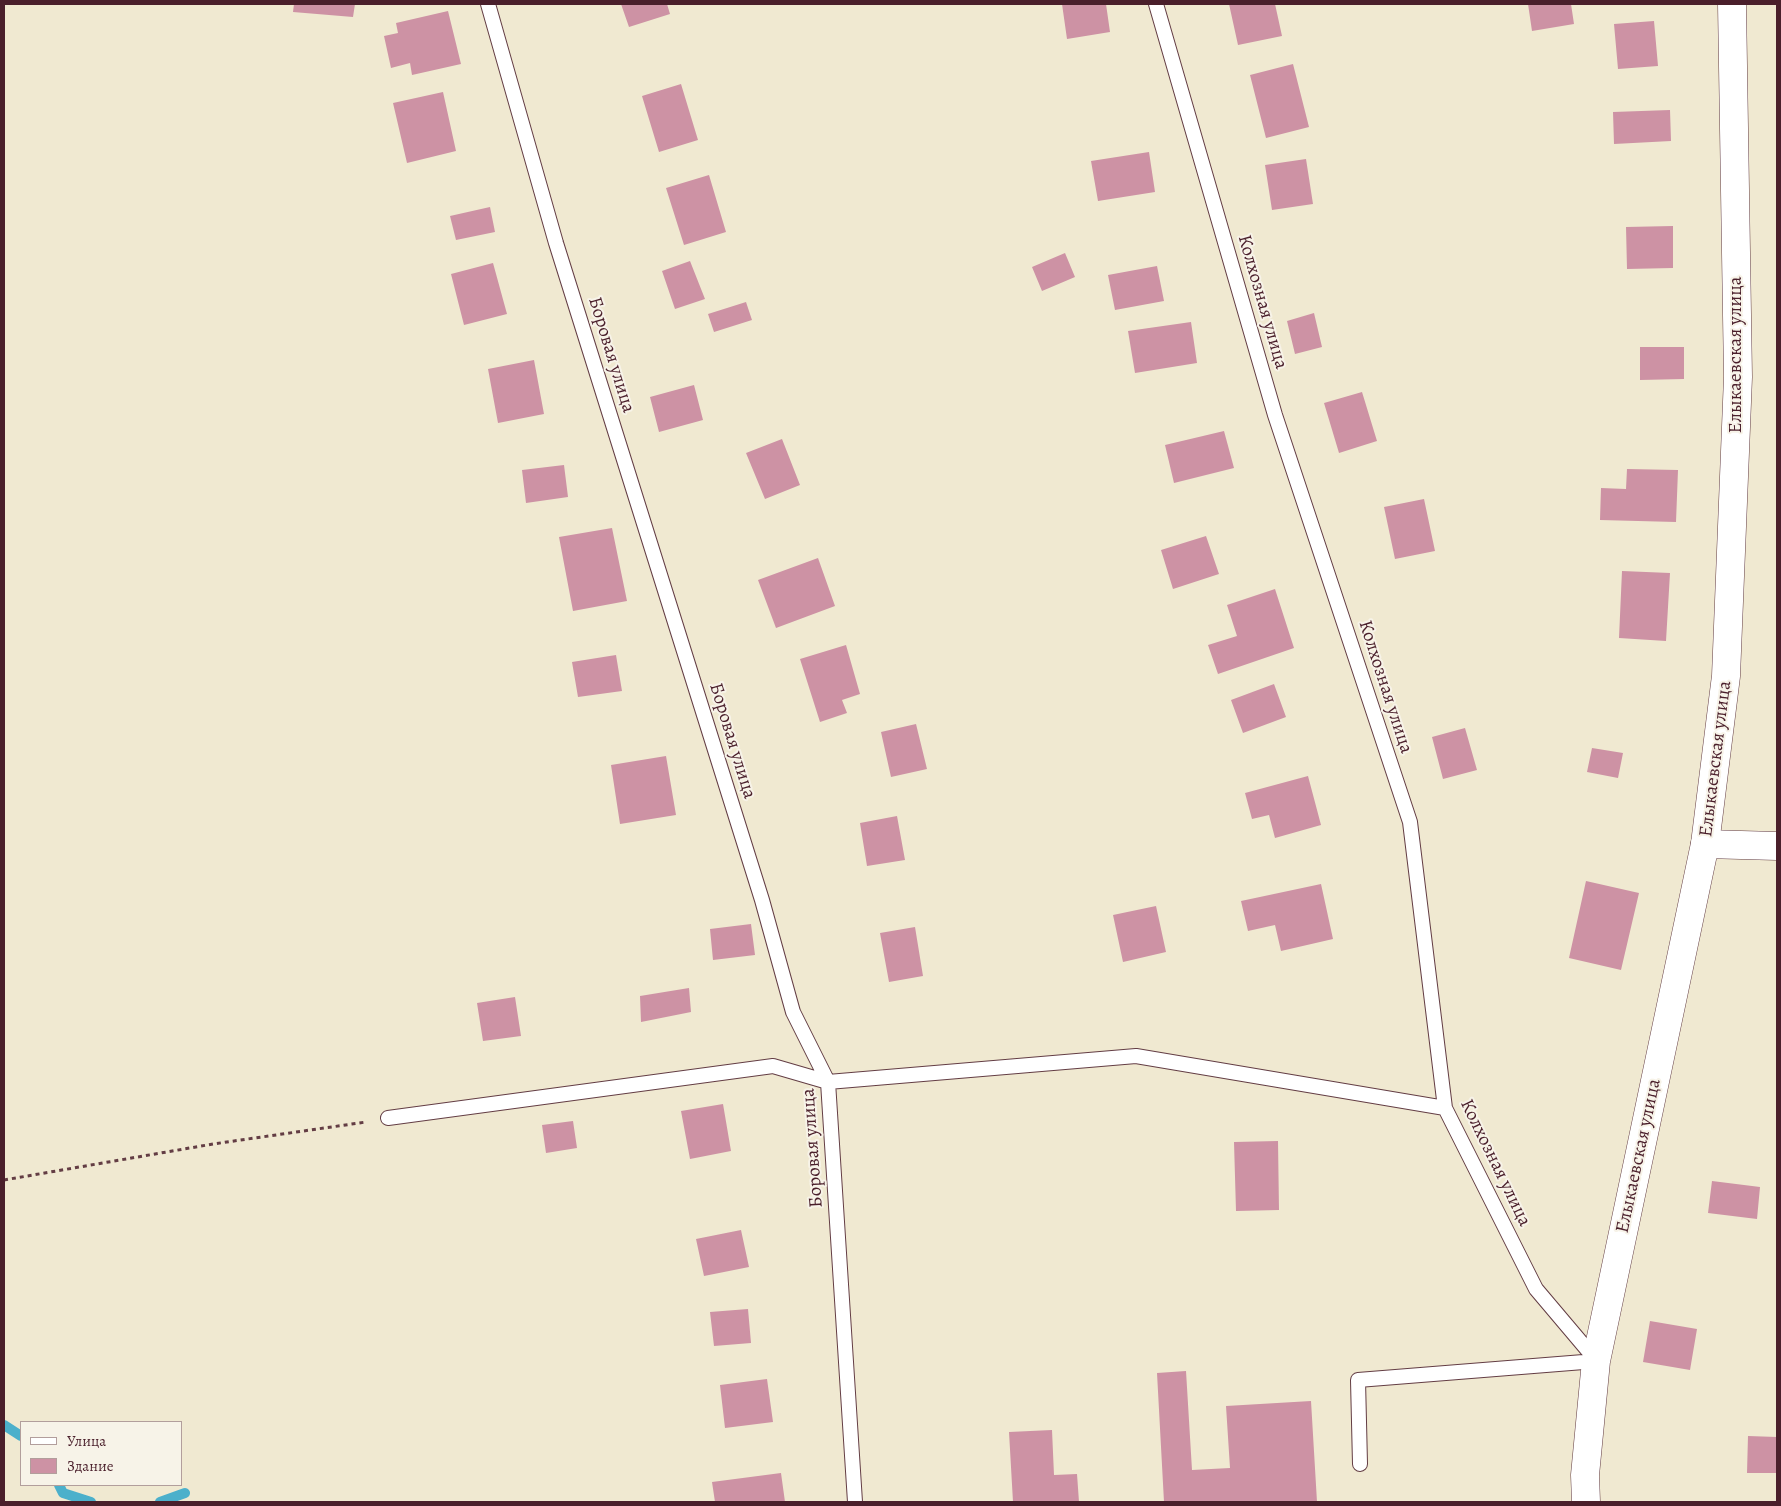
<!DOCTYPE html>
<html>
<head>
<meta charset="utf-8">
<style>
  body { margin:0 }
  #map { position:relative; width:1781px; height:1506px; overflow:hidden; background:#f0e9d1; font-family:Alegreya,serif }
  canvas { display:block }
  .frame { position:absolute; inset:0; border:5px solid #4a1f2b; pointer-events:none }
  .legend { position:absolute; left:20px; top:1421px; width:162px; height:65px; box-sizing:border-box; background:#f7f3e8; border:1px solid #b29e9c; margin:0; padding:6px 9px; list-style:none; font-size:15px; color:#4a1f2b }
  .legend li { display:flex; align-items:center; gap:10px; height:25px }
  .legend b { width:25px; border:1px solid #b29e9c }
</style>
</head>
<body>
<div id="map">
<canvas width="1781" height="1506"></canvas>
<div class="frame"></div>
<ul class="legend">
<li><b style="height:6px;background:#fff"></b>Улица</li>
<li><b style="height:14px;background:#cd92a4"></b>Здание</li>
</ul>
</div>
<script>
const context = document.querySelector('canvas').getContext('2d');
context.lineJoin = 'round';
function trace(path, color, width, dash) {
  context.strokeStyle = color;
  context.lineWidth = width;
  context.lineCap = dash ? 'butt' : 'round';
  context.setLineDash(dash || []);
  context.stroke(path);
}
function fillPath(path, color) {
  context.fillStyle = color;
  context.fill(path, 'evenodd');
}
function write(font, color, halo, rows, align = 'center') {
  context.font = font + ' Alegreya,serif';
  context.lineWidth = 4;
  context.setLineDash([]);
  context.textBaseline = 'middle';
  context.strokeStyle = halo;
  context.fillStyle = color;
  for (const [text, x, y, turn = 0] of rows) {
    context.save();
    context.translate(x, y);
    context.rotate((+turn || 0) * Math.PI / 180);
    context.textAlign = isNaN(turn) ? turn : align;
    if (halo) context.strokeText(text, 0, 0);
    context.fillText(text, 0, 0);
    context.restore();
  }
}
trace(new Path2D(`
  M4,1425L21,1436
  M59,1485L63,1493L91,1502
  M160,1502L185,1493`), '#4cb0cb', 10);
fillPath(new Path2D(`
  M294,4H355L353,17L293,12Z
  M621,4H667L670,14L629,27Z
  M1062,4H1106L1110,32L1067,39Z
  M1229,4H1275L1282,36L1238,45Z
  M1528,4H1571L1574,24L1532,31Z
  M448,11L461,64L412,75L410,63L391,68L384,36L398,33L396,23Z
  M1654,21L1658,66L1618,69L1614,24Z
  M1293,64L1309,127L1266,138L1250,75Z
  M681,84L698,140L659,152L642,96Z
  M443,92L456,151L407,163L393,103Z
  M1670,110L1671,141L1614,144L1613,112Z
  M1149,152L1155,192L1098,201L1091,161Z
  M1306,159L1313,204L1272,210L1265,165Z
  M709,175L726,232L684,245L666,188Z
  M490,207L495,232L456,240L450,216Z
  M1673,226V268L1627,269L1626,227Z
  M1065,253L1075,277L1042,291L1032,267Z
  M690,261L705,299L675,309L662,271Z
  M493,263L507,314L464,325L451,274Z
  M1157,266L1164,301L1115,310L1108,275Z
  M746,302L752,320L714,332L708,314Z
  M1314,313L1322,347L1295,354L1287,321Z
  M1191,322L1197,363L1135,373L1128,331Z
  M1640,347H1684V379L1640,380Z
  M534,360L544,414L498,423L488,369Z
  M694,385L703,420L659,432L650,397Z
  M1362,392L1377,441L1339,453L1324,403Z
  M1224,431L1234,468L1174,483L1165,445Z
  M782,439L800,485L765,499L746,453Z
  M564,465L568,497L526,503L522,470Z
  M1627,469L1678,470L1676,522L1600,520L1601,488L1626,489Z
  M1424,499L1435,551L1395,559L1384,507Z
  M612,528L627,601L573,611L559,537Z
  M1206,536L1219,574L1173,589L1161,550Z
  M818,558L835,606L776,628L758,580Z
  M1622,571L1670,573L1666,641L1619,638Z
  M1275,589L1294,648L1218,674L1208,645L1237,636L1227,605Z
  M846,645L860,694L842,700L847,713L820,722L800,659Z
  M616,655L622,691L578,697L572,662Z
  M1274,684L1286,717L1243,733L1231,700Z
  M916,724L927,769L891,777L881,732Z
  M1465,728L1477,770L1443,779L1432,737Z
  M1592,748L1623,753L1618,778L1587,772Z
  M666,756L676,815L620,824L611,765Z
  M1308,776L1321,825L1275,838L1269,815L1252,819L1245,793Z
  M897,816L905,860L867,866L860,823Z
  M1586,881L1639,893L1621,970L1569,958Z
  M1321,884L1333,939L1281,951L1275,925L1248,931L1241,901Z
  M1156,906L1166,952L1123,962L1113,915Z
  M751,924L755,955L713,960L710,929Z
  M915,927L923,976L889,982L880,933Z
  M689,988L691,1012L641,1022L640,996Z
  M515,997L521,1036L483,1041L477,1003Z
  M723,1104L731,1151L690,1159L681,1111Z
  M573,1121L577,1148L546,1153L542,1125Z
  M1278,1141L1279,1210L1236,1211L1234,1142Z
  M1712,1181L1760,1187L1757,1219L1708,1213Z
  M741,1230L749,1267L704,1276L696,1239Z
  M748,1309L751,1343L714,1346L710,1312Z
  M1650,1321L1697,1329L1690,1370L1643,1362Z
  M1186,1371L1192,1470L1230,1468L1226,1406L1311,1401L1317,1502H1164L1157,1373Z
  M767,1379L773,1422L725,1428L720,1385Z
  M1052,1430L1054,1475L1077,1474L1079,1502H1013L1009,1432Z
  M1748,1436L1777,1437V1473H1747Z
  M781,1473L785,1502H715L712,1482Z`), '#cd92a4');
const lane = new Path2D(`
  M488,4L556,243L762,900L793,1012L828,1082L855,1502
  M1156,4L1275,415L1410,822L1445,1108L1536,1289L1596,1360
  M388,1118L773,1066L828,1082L1136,1056L1445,1108
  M1360,1464L1358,1380L1596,1361`);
const street = new Path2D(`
  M1705,844L1777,846`);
const secondary = new Path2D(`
  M1586,1502L1585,1475L1596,1361L1705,844L1726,676L1738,377L1732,4`);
trace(lane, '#633d44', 16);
trace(street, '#633d44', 29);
trace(secondary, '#633d44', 29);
trace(new Path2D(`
  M4,1180L213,1144L366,1122`), '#633d44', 3, [4, 4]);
trace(lane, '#fff', 14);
trace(street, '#fff', 28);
trace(secondary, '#fff', 28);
write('19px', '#4a1f2b', '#f7f3e8', [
  ["Колхозная улица",1262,302,74],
  ["Боровая улица",611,355,73],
  ["Елыкаевская улица",1736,355,-90],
  ["Колхозная улица",1385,687,72],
  ["Боровая улица",732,741,73],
  ["Елыкаевская улица",1716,759,-83],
  ["Боровая улица",813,1148,-94],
  ["Елыкаевская улица",1639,1156,-78],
  ["Колхозная улица",1495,1163,64]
]);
</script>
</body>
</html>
